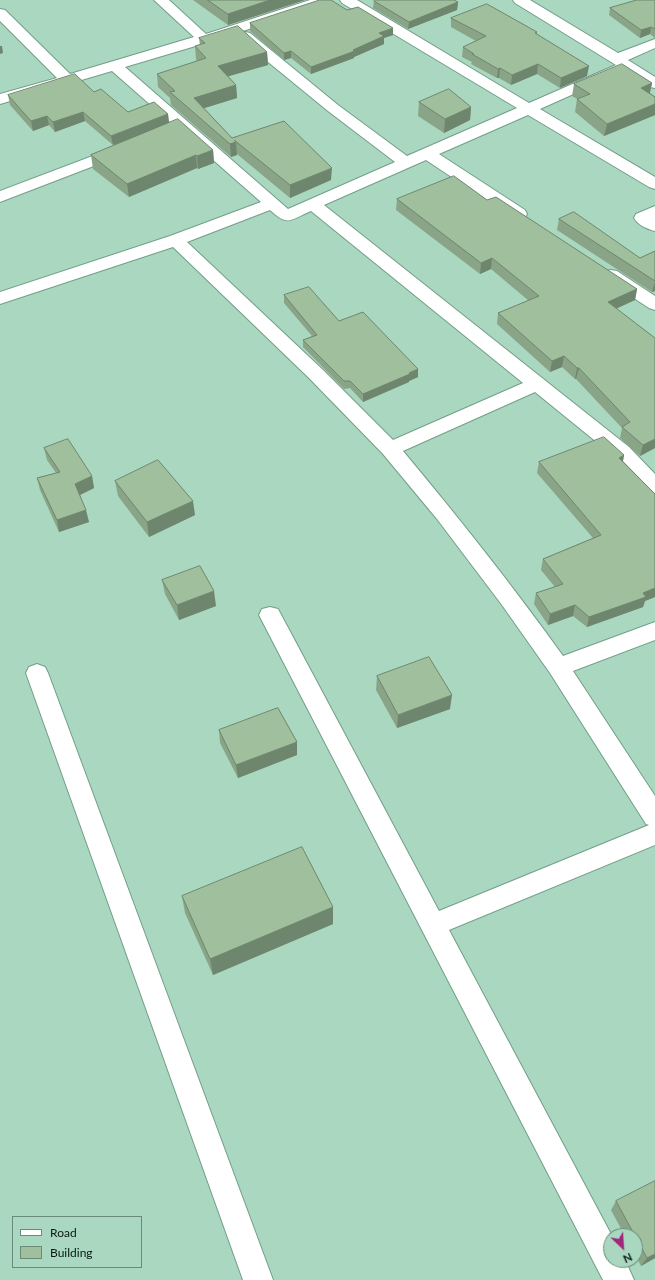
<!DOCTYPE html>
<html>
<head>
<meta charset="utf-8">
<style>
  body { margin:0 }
  #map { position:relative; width:655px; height:1280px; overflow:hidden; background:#a9d7c0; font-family:Lato,sans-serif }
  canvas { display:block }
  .legend { position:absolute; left:12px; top:1216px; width:130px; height:52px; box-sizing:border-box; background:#a9d7c0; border:1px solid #698b7a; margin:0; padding:5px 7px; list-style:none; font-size:12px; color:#081a12 }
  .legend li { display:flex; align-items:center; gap:8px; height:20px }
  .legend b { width:20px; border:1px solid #698b7a }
  .north { position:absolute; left:603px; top:1228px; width:40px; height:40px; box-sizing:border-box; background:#a9d7c0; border:1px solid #698b7a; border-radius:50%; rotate:155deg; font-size:11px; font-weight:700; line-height:16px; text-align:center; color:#081a12 }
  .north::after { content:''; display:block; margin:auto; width:14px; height:18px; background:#a1267c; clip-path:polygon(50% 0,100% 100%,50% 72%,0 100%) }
</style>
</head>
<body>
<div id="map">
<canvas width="655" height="1280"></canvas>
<ul class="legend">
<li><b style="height:5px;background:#fff"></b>Road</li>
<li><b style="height:11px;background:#9fbf9d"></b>Building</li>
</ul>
<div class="north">N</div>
</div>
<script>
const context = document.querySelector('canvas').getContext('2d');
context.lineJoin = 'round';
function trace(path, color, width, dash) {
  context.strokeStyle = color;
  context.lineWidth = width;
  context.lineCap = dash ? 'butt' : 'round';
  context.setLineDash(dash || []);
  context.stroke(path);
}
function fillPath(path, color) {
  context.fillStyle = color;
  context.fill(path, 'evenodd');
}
const minor = new Path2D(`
  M154,0H169L206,34L310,0H331L329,3L209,42L125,67L288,209L395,162L328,111L240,39L238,36L240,33L245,32L250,33L338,105L407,156L517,108L342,3L340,0H357L529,103L616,65L515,3L513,0H530L618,53L655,39V48L628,60L655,77V88L650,87L625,71L540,109L655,177V189L649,187L528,115L439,154L525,210L527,214L525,218L519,219L513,218L426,160L324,205L629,447L655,474V493L648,491L615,457L535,392L403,451C459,518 512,585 563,656L655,622V640L573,671L655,796V845L449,930L612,1236L611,1260H625L634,1280H603L259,615L262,609L270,607L278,609L439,911L649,825L646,824L550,673L502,605L437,519L383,454L309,378L173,247L0,304V292L170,236L261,202L112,71L0,104V94L57,78L0,21V9L5,10L70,74L194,37ZM270,210C288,227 290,220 311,211L523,383L393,440L323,370L187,242Z
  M119,146L125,148L127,151L125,154L0,202V191Z
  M655,206V231C647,229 638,225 634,218L636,214Z
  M611,270L617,271L655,296V310L649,308L605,279L602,275L605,271Z
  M37,664L45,667L48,673L273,1280H243L26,673L29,667Z`);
trace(minor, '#729e88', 2);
fillPath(minor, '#fff');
fillPath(new Path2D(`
  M193,0H305L228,25Z
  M655,0V38L650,34L640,38L609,15L610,8Z
  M374,1L458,2L457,10L408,29L373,8Z
  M347,10L393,35L384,38V44L354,57V58L311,74L291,58L284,60L250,31V23Z
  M451,18L537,32V34L587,76L560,88L537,74L511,85L499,78H497L471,64L472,62L462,57L463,47L476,41L451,27Z
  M199,38L267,52L268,65L228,76L236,85L237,98L204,108L232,138L331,180L290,198L237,154V155L231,157L171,105L170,98L158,87L157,74L197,61L196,59L195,46L200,45Z
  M652,83L650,93L655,97V115L604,136L575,112L577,99L572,96L574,84Z
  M94,92L128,112L168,114L169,123L213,150L214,163L198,169L197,168L129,197L93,169L91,155L152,130L113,145L85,121L55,132L49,125L33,131L10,105L8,95Z
  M419,102L471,107L470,120L444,133L418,116Z
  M397,199L487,200L637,289L635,300L616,309L655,338V448L640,456L620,438L622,428L576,379H575L562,367L550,372L497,324L498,313L529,301L491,269L480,274L396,210Z
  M559,219L640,258L655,251V291L652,292L557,230Z
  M284,295L339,321L418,369V377L409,381V382L363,402L350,388L344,389L303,347V340L312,336L284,303Z
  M44,448L92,476L94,488L80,495L89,522L59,532L40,490L37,478L56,473L47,460Z
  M624,455L623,461L655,494V597L645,601L643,607L587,627L573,616L548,625L534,604L536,593L555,587L541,570L543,559L593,538L537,473L539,462Z
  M115,481L195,515L149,537L118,496Z
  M162,580L216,606L179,620L165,594Z
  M377,676L450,709L397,728L376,690Z
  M219,730L297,755L238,778L220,743Z
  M182,896L333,924L213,975L185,913Z
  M616,1201L655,1258L641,1266L635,1254V1236H625L611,1210Z`), '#89a487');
fillPath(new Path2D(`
  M270,0H305L228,25V14Z
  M458,2L457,10L408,29L409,22Z
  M651,27L650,34L640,38L641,30Z
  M393,28V35L384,38V44L354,57V58L311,74V67L353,50L379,33Z
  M0,46H2L3,53L0,54Z
  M291,51V58L284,60V53Z
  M267,52L268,65L219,79L218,66Z
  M538,64L537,74L511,85L512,75Z
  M589,66L587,76L560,88L561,78Z
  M500,68L499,78H497L498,69Z
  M652,83L649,96L641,88Z
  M236,85L237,98L195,111L194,98Z
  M655,104V115L604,136L607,124Z
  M471,107L470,120L444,133L445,119Z
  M83,112L85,121L55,132L53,122Z
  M168,114L169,124L113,145L111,136Z
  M47,116L49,125L33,131L31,121Z
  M236,142L237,155L231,157L230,144Z
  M213,150L214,163L198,169L197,156Z
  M196,155L197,168L129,197L127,184Z
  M332,168L331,180L290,198V185Z
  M492,258L491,269L480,274L481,263Z
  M655,281V291L652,292L655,282Z
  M637,289L635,300L606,313L608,302Z
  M564,356L562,367L550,372L552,361Z
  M577,368H579L576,379H575Z
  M418,369V377L409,381V382L363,402V394Z
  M655,439V448L640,456L643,445Z
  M624,455L622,466L619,458Z
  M92,476L94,488L78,496L75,484Z
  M193,501L195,515L149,537L147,522Z
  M86,510L89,522L59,532L57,520Z
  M655,588V597L645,601L643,607L587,627L589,617Z
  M214,591L216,606L179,620L177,605Z
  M575,605L573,616L548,625L550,614Z
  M452,695L450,709L397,728L398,715Z
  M297,742V755L238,778L236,765Z
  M333,907V924L213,975L210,959Z
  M655,1254V1258L641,1266L647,1258Z`), '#6f866e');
const building = new Path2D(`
  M208,0H270L228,14Z
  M320,0H331L347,10L358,7L393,28L379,33L384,36L353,50L355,51L311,67L291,51L284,53L250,23Z
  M375,0H454L458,2L409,22L374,1Z
  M637,0H655V29L651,27L641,30L610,8Z
  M487,4L537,32L535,33L589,66L561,78L538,64L512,75L500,68L498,69L472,54H474L463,47L486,36L451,18Z
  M238,26L267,52L218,66L236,85L194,98L232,138L284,121L332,168L290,185L234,140L236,142L230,144L170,92L175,91L157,74L206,58L195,46L205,43L199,38Z
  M622,64L652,83L641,88L655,97V104L607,124L577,99L590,94L574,84Z
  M75,74L94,92L101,89L128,112L154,102L168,114L111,136L83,112L53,122L47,116L31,121L8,95Z
  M449,89L471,107L445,119L419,102Z
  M178,119L213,150L197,156L196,155L127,184L91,155Z
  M454,176L487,200L496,197L637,289L608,302L655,338V439L643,445L622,427L630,422L579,368H577L564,356L552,361L498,313L539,296L492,258L481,263L397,199Z
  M574,212L640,258L655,251V281L559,219Z
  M309,287L339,321L363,312L418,369L409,373L410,374L363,394L350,381H344L303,340L317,335L284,295Z
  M604,437L624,455L619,458L655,494V588L643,593L646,597L589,617L575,605L550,614L536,593L563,584L543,559L601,535L539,462Z
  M68,439L92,476L75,484L86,510L57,520L37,478L60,472L44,448Z
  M158,460L193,501L147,522L115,481Z
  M200,566L214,591L177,605L162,580Z
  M429,657L452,695L398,715L377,676Z
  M278,708L297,742L236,765L219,730Z
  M302,847L333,907L210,959L182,896Z
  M655,1181V1254L647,1258L616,1201Z`);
fillPath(building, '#9fbf9d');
trace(building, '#6f866e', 1);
</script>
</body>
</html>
